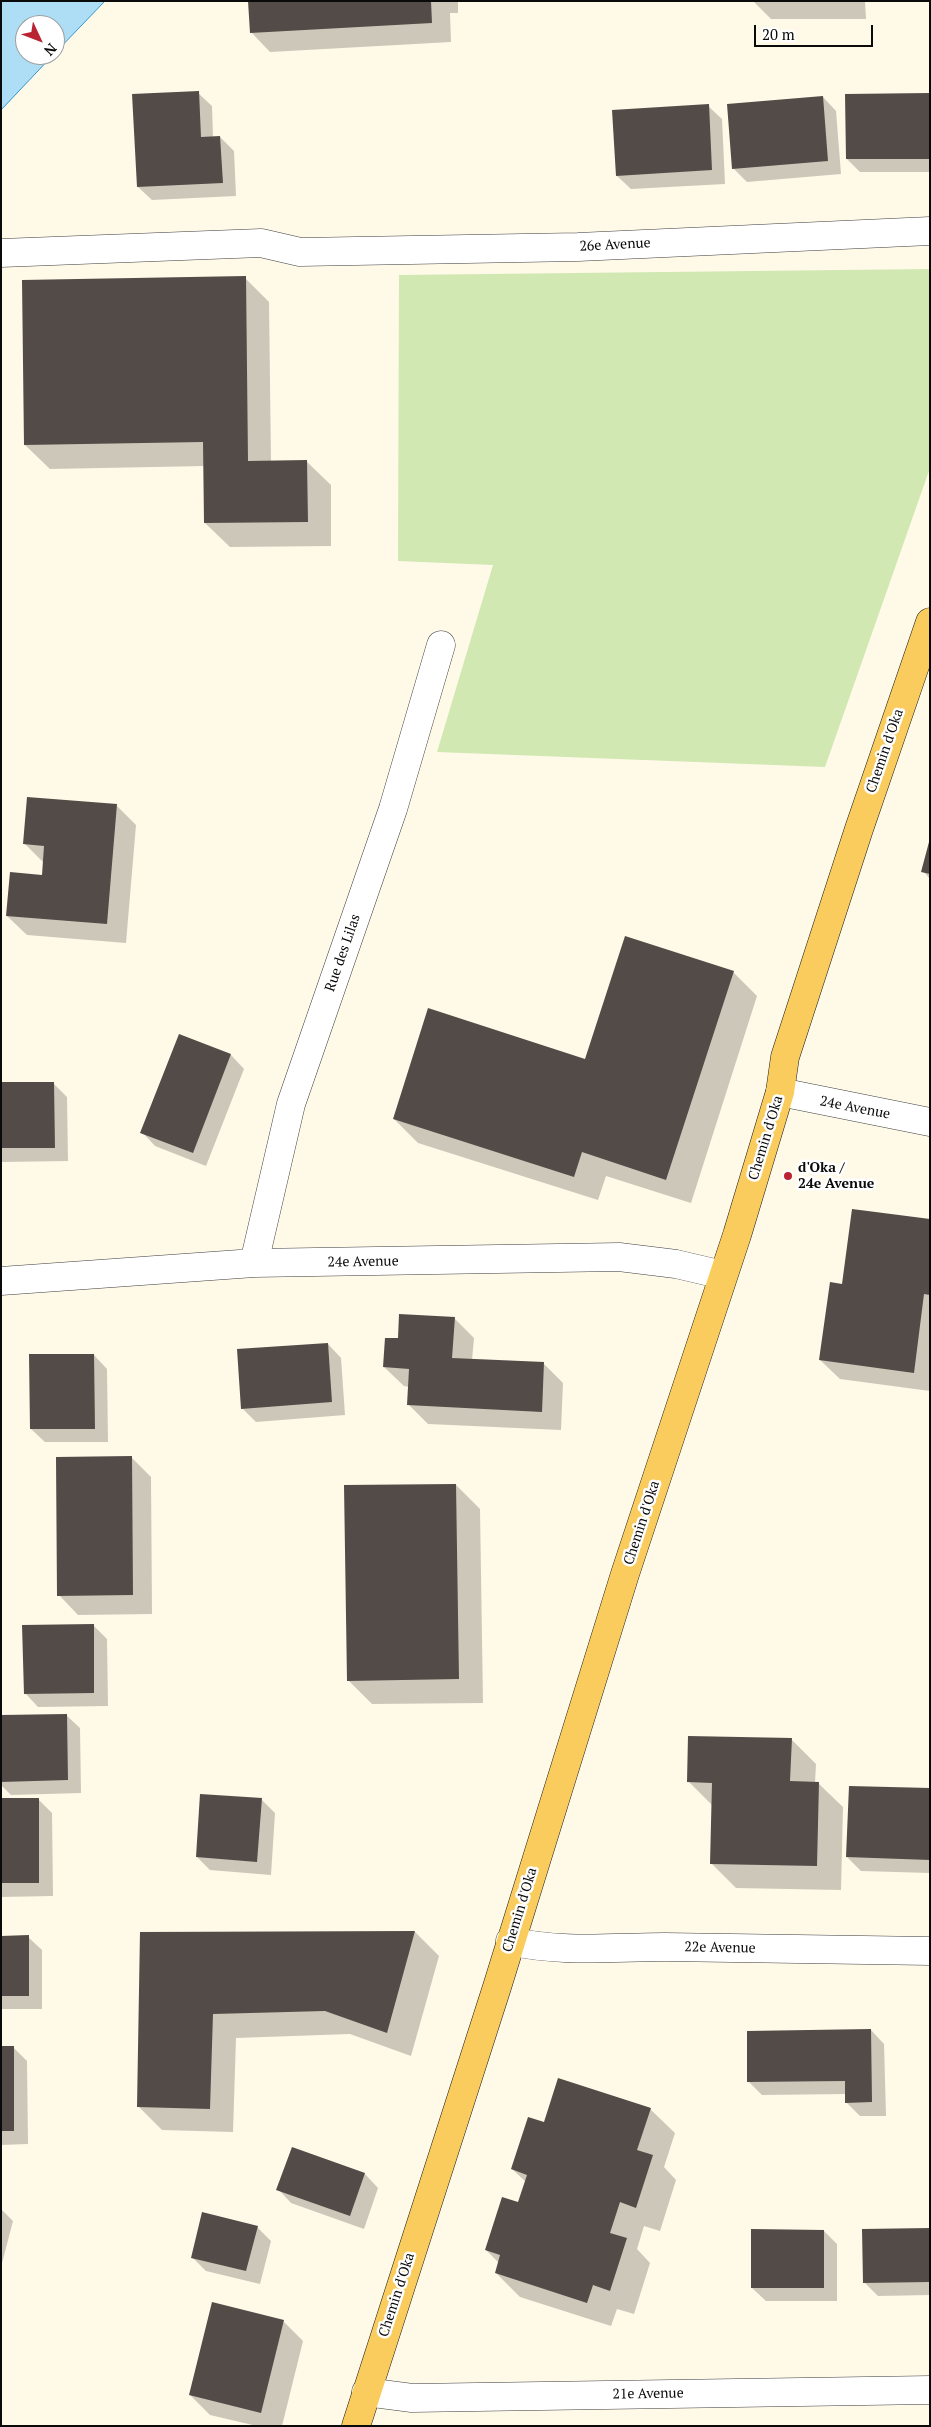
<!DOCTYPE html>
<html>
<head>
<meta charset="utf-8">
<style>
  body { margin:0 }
  #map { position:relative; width:931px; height:2427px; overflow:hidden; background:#fff9e8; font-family:"PT Serif",serif }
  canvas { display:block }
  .frame { position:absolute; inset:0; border:2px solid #0a0a0a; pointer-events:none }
  .north { position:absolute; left:15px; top:15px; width:50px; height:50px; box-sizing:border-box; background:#fff; border:1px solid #9d9d9d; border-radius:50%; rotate:133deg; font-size:14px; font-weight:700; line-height:20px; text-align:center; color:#0a0a0a }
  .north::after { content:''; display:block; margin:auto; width:18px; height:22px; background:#b92332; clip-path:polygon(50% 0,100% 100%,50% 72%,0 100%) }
  .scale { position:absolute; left:754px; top:25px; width:119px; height:22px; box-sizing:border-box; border:2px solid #0a0a0a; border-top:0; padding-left:6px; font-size:15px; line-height:18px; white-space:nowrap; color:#0a0a0a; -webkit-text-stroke:4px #fff; paint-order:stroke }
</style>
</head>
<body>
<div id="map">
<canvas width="931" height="2427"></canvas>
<div class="frame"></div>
<div class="north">N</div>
<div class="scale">20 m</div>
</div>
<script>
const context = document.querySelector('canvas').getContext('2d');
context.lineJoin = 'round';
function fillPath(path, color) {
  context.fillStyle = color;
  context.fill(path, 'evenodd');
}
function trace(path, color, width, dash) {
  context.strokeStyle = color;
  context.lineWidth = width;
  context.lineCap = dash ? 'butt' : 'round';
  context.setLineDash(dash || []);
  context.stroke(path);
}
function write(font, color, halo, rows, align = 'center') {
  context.font = font + ' "PT Serif",serif';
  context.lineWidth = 5;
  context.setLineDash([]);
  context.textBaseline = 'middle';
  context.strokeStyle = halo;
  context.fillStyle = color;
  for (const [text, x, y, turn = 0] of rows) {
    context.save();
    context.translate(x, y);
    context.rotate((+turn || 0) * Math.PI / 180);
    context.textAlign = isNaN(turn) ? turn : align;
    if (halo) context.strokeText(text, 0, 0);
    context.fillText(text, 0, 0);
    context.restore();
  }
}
fillPath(new Path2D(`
  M930,269V468L825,767L437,752L493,565L398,561L399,275Z`), '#d1e8b3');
const water = new Path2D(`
  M1,1H105L55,53V25H25V55H53L1,110Z`);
fillPath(water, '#addef6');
trace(water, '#3497cd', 1);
fillPath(new Path2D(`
  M249,1H458V13H450L451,42L270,52L251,32Z
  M753,1H865L866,19H771Z
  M198,93L212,106L213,137H220L234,151L236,196L152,200L138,187Z
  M930,94V172H860L847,159Z
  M823,97L836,111L841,174L747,182L733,168Z
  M708,106L722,119L725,184L631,189L617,176Z
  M245,278L269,302L271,462L306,461L331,485V546L230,547L205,523V466L50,469L25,445Z
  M117,806L136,825L126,943L27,935L7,916L43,876L44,863L24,843Z
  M930,845V879L923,871Z
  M733,972L757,996L691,1203L606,1176L598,1200L418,1143L394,1119L586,1060Z
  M180,1035L231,1055L244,1069L206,1166L155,1146L142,1132Z
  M53,1083L67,1097L68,1161L1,1162V1084Z
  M930,1221V1391L840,1379L820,1360L843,1285Z
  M454,1318L474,1338L472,1360L544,1364L563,1383L561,1430L428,1424L408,1404L409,1387L404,1386L384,1367Z
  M328,1344L341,1358L345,1415L256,1422L242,1408Z
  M94,1355L107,1369L108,1442H45L31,1429Z
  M132,1458L151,1477L152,1614L78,1615L59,1595Z
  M456,1485L480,1509L483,1703L372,1704L348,1680Z
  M93,1625L107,1639L108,1706L38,1707L25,1693Z
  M66,1715L80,1728L81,1793L11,1795L1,1785V1717Z
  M791,1739L816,1764L815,1783H818L843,1807L841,1890L736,1888L712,1864L713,1806L689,1782Z
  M930,1790V1873L861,1871L847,1857Z
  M1,1799H38L52,1813L53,1896L1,1897Z
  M262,1800L275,1813L271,1875L210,1870L197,1857Z
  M415,1932L439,1956L411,2056L350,2034L236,2038L233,2132L162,2130L138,2106L141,1934Z
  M1,1937H28L42,1950V2009H1Z
  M871,2030L884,2044L886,2116H860L846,2102V2094L762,2095L749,2082Z
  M1,2047H13L27,2061L28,2144L1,2145Z
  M650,2109L675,2133L664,2167L676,2180L660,2231L644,2226L637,2249L650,2263L634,2314L617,2309L611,2326L520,2297L496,2273L499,2263L486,2250L519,2204L526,2182L512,2169L545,2123Z
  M292,2148L365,2174L378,2188L364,2229L291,2203L278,2189Z
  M1,2209L13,2221L1,2267Z
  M257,2227L271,2241L260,2284L206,2271L193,2258Z
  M930,2229V2295L878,2296L864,2282Z
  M824,2231L837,2244V2301H766L752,2288Z
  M284,2322L303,2341L282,2426H257L210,2415L190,2395Z`), '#0003');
fillPath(new Path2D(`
  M248,1H431L432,23L250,33Z
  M199,91L201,137L220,136L223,183L137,187L132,94Z
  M930,93V159H846L845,94Z
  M823,96L828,161L732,169L727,104Z
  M709,104L712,170L616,176L612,110Z
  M246,276L248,461L307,460L308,522L204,523L203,442L24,445L22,280Z
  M27,797L117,804L107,924L6,916L10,872L42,875L44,846L23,844Z
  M929,842L930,843V874L921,872Z
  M625,936L734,971L666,1180L582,1152L574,1177L393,1119L428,1008L585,1059Z
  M179,1034L231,1054L193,1153L140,1133Z
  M1,1082H54L55,1148H1Z
  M852,1209L930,1219V1295L924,1294L914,1373L819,1360L830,1282L842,1284Z
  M399,1314L455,1317L452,1358L544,1362L542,1412L407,1405L409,1369L383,1367L385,1338H398Z
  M328,1343L332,1402L241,1409L237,1349Z
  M29,1354H94L95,1429H30Z
  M132,1456L133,1595L57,1596L56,1457Z
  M456,1484L459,1679L347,1681L344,1485Z
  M94,1624V1693L24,1694L22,1625Z
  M67,1714L68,1780L1,1782V1715Z
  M688,1736L792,1738L790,1781L819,1782L817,1866L710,1864L712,1783L687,1782Z
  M849,1786L930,1788V1860L846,1857Z
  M200,1794L262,1798L257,1862L196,1857Z
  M1,1798H39V1883H1Z
  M415,1931L387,2033L325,2011L213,2014L210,2109L137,2107L140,1932Z
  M29,1935V1996H1V1936Z
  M871,2029L872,2102L845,2103V2081L747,2082V2031Z
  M1,2046H14V2131H1Z
  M558,2078L651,2108L637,2150L653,2155L636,2208L620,2202L610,2233L627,2238L610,2291L593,2285L587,2303L495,2273L500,2255L485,2250L502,2197L518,2202L527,2175L511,2169L528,2117L544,2122Z
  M292,2147L365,2173L350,2216L276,2190Z
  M202,2212L258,2226L246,2271L191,2258Z
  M930,2228V2282L863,2283L862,2229Z
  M751,2229L824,2230V2288H751Z
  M212,2302L284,2320L261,2413L189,2395Z`), '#534b47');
const minor = new Path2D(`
  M1,253L261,243L300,252L578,247L930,231
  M780,1092L930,1122
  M254,1263L291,1104L393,809L441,645
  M1,1281L254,1263L619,1257L676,1264L723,1275
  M510,1941C561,1953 614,1947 665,1947C753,1948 841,1950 930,1951
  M366,2392L412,2398L930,2390`);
const major = new Path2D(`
  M356,2426L497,1987L625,1574L737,1235L780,1092L785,1057L859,829L930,622`);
trace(minor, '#3d3d3d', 29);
trace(major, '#1b1b1b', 29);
trace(minor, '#fff', 28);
trace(major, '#f9cc5d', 28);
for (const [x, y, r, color] of [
  [788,1176,5,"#b92332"]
]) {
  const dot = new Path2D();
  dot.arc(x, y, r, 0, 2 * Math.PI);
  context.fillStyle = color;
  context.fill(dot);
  trace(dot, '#fff', 2);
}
write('14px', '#0a0a0a', '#fff', [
  ["26e Avenue",615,245,-3],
  ["Chemin d'Oka",885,751,-71],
  ["Rue des Lilas",343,953,-71],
  ["24e Avenue",855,1108,11],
  ["Chemin d'Oka",766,1138,-73],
  ["24e Avenue",363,1262,-1],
  ["Chemin d'Oka",642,1523,-72],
  ["Chemin d'Oka",520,1910,-73],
  ["22e Avenue",720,1948,1],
  ["Chemin d'Oka",397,2295,-72],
  ["21e Avenue",648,2394,-1]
]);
write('bold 14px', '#0a0a0a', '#fff', [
  ["d'Oka /",798,1168],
  ["24e Avenue",798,1184]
], 'left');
</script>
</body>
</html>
